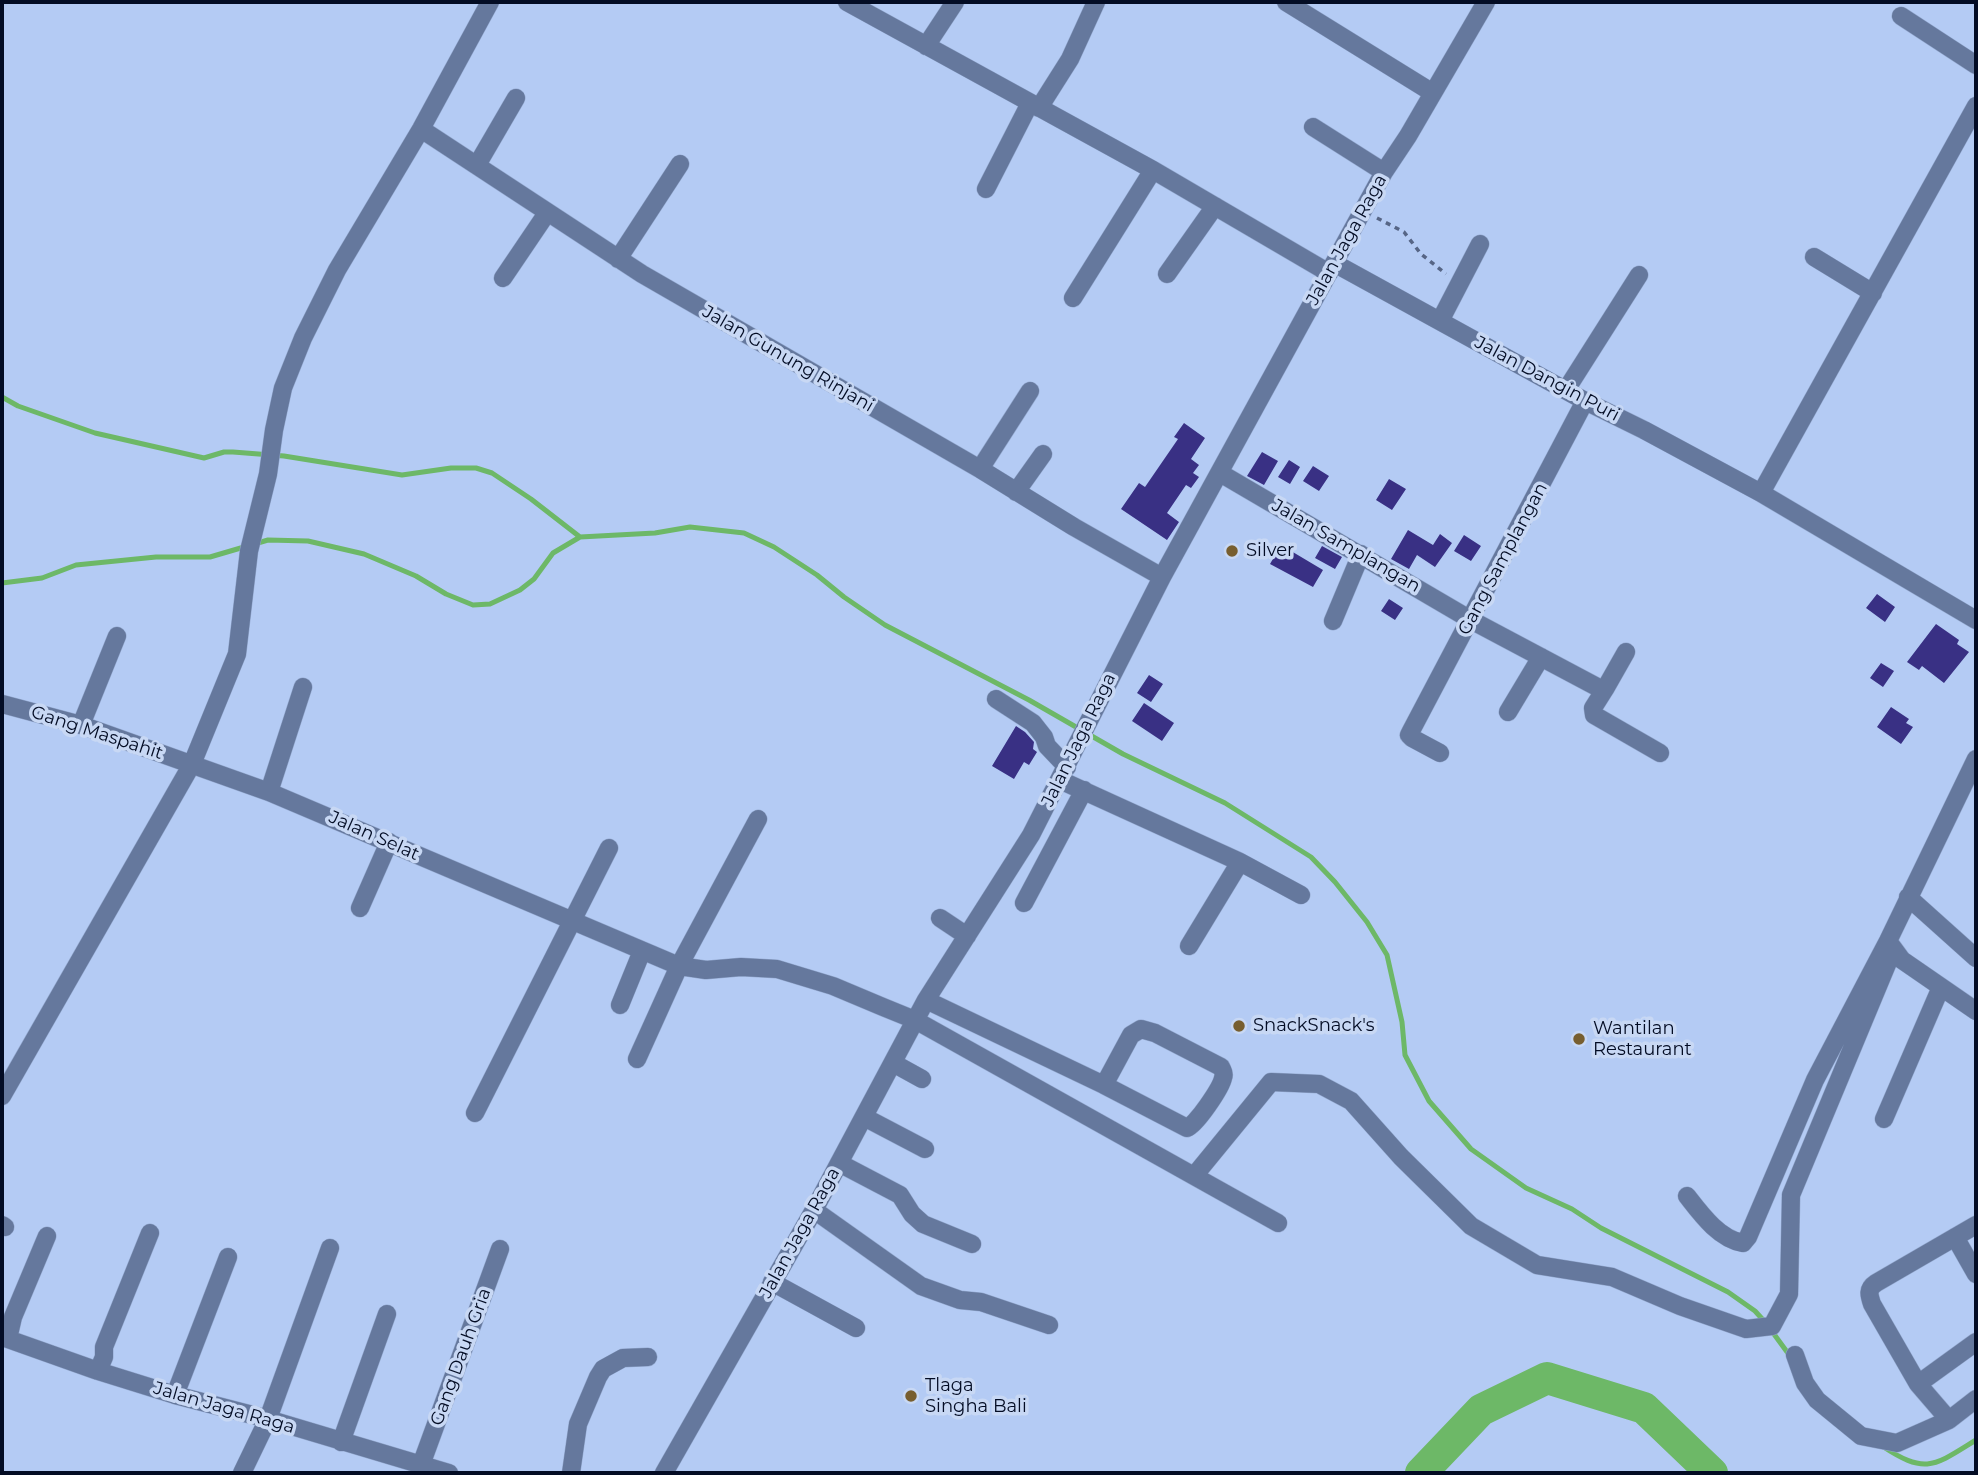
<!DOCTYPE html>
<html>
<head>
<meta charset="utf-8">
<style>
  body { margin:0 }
  #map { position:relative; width:1978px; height:1475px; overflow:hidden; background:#b4cbf4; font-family:Montserrat,sans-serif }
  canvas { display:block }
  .frame { position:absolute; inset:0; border:4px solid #030c24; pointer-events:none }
</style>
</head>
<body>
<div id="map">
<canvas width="1978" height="1475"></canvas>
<div class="frame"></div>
</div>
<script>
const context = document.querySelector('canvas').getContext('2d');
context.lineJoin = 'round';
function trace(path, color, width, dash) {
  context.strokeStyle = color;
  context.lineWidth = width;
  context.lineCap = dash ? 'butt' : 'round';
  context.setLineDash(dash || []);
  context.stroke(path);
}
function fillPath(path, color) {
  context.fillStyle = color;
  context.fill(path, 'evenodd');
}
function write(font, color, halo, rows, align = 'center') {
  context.font = font + ' Montserrat,sans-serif';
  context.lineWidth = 7;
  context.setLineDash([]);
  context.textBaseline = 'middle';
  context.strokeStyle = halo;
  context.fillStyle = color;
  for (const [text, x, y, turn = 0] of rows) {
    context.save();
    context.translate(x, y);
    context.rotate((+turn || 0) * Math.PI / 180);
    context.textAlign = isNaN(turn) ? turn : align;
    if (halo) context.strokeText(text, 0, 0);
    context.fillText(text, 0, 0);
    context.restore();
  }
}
trace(new Path2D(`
  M2,397L18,406L95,433L204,458L224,452H233L284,456L402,475L451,468H476L492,473L531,499L580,537
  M2,583L42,578L76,565L156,557H210L268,540L308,541L364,554L416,576L446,594L473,605L490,604L520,590L534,579L553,553L580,537L655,533L690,527L744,533L774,547L817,575L844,597L885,625L1029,700L1123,754L1225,803L1311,857L1335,882L1367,922L1387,955L1402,1022L1405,1055L1429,1101L1471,1149L1526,1188L1572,1209L1601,1228L1728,1292L1755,1311L1765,1322
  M1771,1330L1790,1356
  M1882,1446C1926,1475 1934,1466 1976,1440`), '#6db867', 5);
trace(new Path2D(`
  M1421,1473L1481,1410L1547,1378L1644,1408L1712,1473`), '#6db867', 32);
fillPath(new Path2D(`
  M1184,423L1205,438L1191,459L1199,465L1193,473L1199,477L1191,488L1186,485L1167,513L1179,522L1167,540L1121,509L1139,483L1145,487L1178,439L1174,437Z
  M1262,452L1278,461L1264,485L1247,476Z
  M1289,460L1300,467L1290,484L1278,477Z
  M1313,466L1329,476L1319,491L1303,481Z
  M1389,479L1406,489L1392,510L1376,500Z
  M1408,530L1433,545L1440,534L1452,543L1435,567L1417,555L1409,569L1391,559Z
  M1464,535L1481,546L1471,561L1454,551Z
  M1281,545L1323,570L1313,587L1270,564Z
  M1322,546L1342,557L1335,569L1315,558Z
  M1877,594L1895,607L1885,622L1866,608Z
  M1389,599L1403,608L1395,620L1381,611Z
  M1936,624L1959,640L1957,644L1969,652L1944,683L1922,666L1919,670L1907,662Z
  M1881,663L1894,671L1883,687L1870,678Z
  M1149,675L1163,684L1151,702L1137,693Z
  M1144,703L1174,723L1162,741L1132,721Z
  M1891,707L1909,719L1906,723L1913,727L1901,744L1877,727Z
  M1016,726L1025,732L1034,742L1033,749L1037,752L1029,765L1024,762L1014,779L992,766Z`), '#393084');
const minor = new Path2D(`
  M847,2L1153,170L1329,273
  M1286,2L1433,93
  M1901,16L1976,65
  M926,46L955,2
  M1039,108L1070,59L1096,2
  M1313,127L1384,172
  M421,129L642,274L980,469L1074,527L1162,577
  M477,165L516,98
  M986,189L1030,103
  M1814,257L1873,293
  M618,259L680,164
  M1334,263L1585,401L1644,430L1761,493L1976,620
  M1167,274L1215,206
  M503,278L547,213
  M1073,298L1153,170
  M1440,321L1480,244
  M1566,390L1639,275
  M980,469L1030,391
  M1220,473L1471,620L1599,688L1605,689L1626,652
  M1016,492L1043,454
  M1761,493L1976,106
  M1333,621L1361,554
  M1605,689L1593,708L1594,715L1660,753
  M996,699L1033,723L1044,737L1047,746L1067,767
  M2,704L81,725L269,792L679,966L706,970L741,967L777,969L833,986L883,1007L915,1020L1278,1223
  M1508,712L1541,657
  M81,725L117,636
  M1440,753L1412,738L1409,735L1411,731L1585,401
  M1060,780L1240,862L1301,895
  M269,792L303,687
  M1908,897L1976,958
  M1024,903L1084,790
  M360,908L389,842
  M940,918L967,936
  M1888,941L1902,960L1976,1011
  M1189,946L1240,862
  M926,1000L1104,1085L1187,1128C1196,1125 1221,1088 1223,1078C1225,1073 1223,1072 1221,1067L1155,1033L1141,1029L1131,1035L1104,1085
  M620,1005L642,951
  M637,1059L679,966L758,819
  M893,1063L922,1079
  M2,1096L192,764L237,654L249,551L268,474L274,430L283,388L303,338L337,270L421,129L490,2
  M475,1113L609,848
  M864,1117L925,1149
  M1884,1119L1941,987
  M839,1163L900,1195L912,1214L923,1224L972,1244
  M1194,1176L1271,1082L1319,1084L1351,1101L1401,1157L1471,1226L1537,1265L1612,1277L1680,1306L1746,1329L1772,1326L1789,1294L1791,1195L1893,950
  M1687,1196C1701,1214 1719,1239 1743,1243L1748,1237L1815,1080L1888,941L1976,759
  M814,1210L921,1286L960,1300L981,1302L1049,1325
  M2,1225L5,1227
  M1976,1225L1876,1283C1867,1289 1869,1295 1872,1304L1918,1384L1976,1342
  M1955,1237L1976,1274
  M772,1282L856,1328
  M2,1337L98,1371L175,1395L268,1419L449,1473
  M8,1339L13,1317L47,1236
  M1795,1355L1805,1383L1817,1400L1861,1436L1897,1443L1949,1420
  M98,1371L104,1357V1347L150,1233
  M1918,1384L1949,1420L1976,1399
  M175,1395L228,1257
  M341,1442L387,1314
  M421,1465L500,1249
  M242,1473L268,1419L330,1248
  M571,1473L578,1424L598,1377L603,1369L623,1358L648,1357
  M664,1473L814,1210L926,1000L1031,835L1162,577L1384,172L1408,136L1486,2`);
trace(minor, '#94a9cf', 19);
trace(new Path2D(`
  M1377,218L1404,232L1421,254L1446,274`), '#566585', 3.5, [5, 5]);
trace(minor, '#65789d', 18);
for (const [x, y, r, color] of [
  [1232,551,7,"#775e2f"],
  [1239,1026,7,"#775e2f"],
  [1579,1039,7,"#775e2f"],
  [911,1396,7,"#775e2f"]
]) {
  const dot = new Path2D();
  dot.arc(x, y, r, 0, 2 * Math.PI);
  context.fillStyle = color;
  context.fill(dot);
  trace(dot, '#c8d8f4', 2.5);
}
write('18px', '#030c24', '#c8d8f4', [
  ["Jalan Jaga Raga",1347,240,-61],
  ["Jalan Gunung Rinjani",788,359,30],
  ["Jalan Dangin Puri",1547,379,28],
  ["Jalan Samplangan",1346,546,30],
  ["Gang Samplangan",1503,559,-62],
  ["Gang Maspahit",97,733,18],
  ["Jalan Jaga Raga",1079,740,-64],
  ["Jalan Selat",374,836,24],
  ["Jalan Jaga Raga",800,1233,-61],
  ["Gang Dauh Gria",461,1357,-70],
  ["Jalan Jaga Raga",224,1408,16]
]);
write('18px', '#030c24', '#c8d8f4', [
  ["Silver",1246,551],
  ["SnackSnack's",1253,1026],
  ["Wantilan",1593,1029],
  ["Restaurant",1593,1050],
  ["Tlaga",925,1386],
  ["Singha Bali",925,1407]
], 'left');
</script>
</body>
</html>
